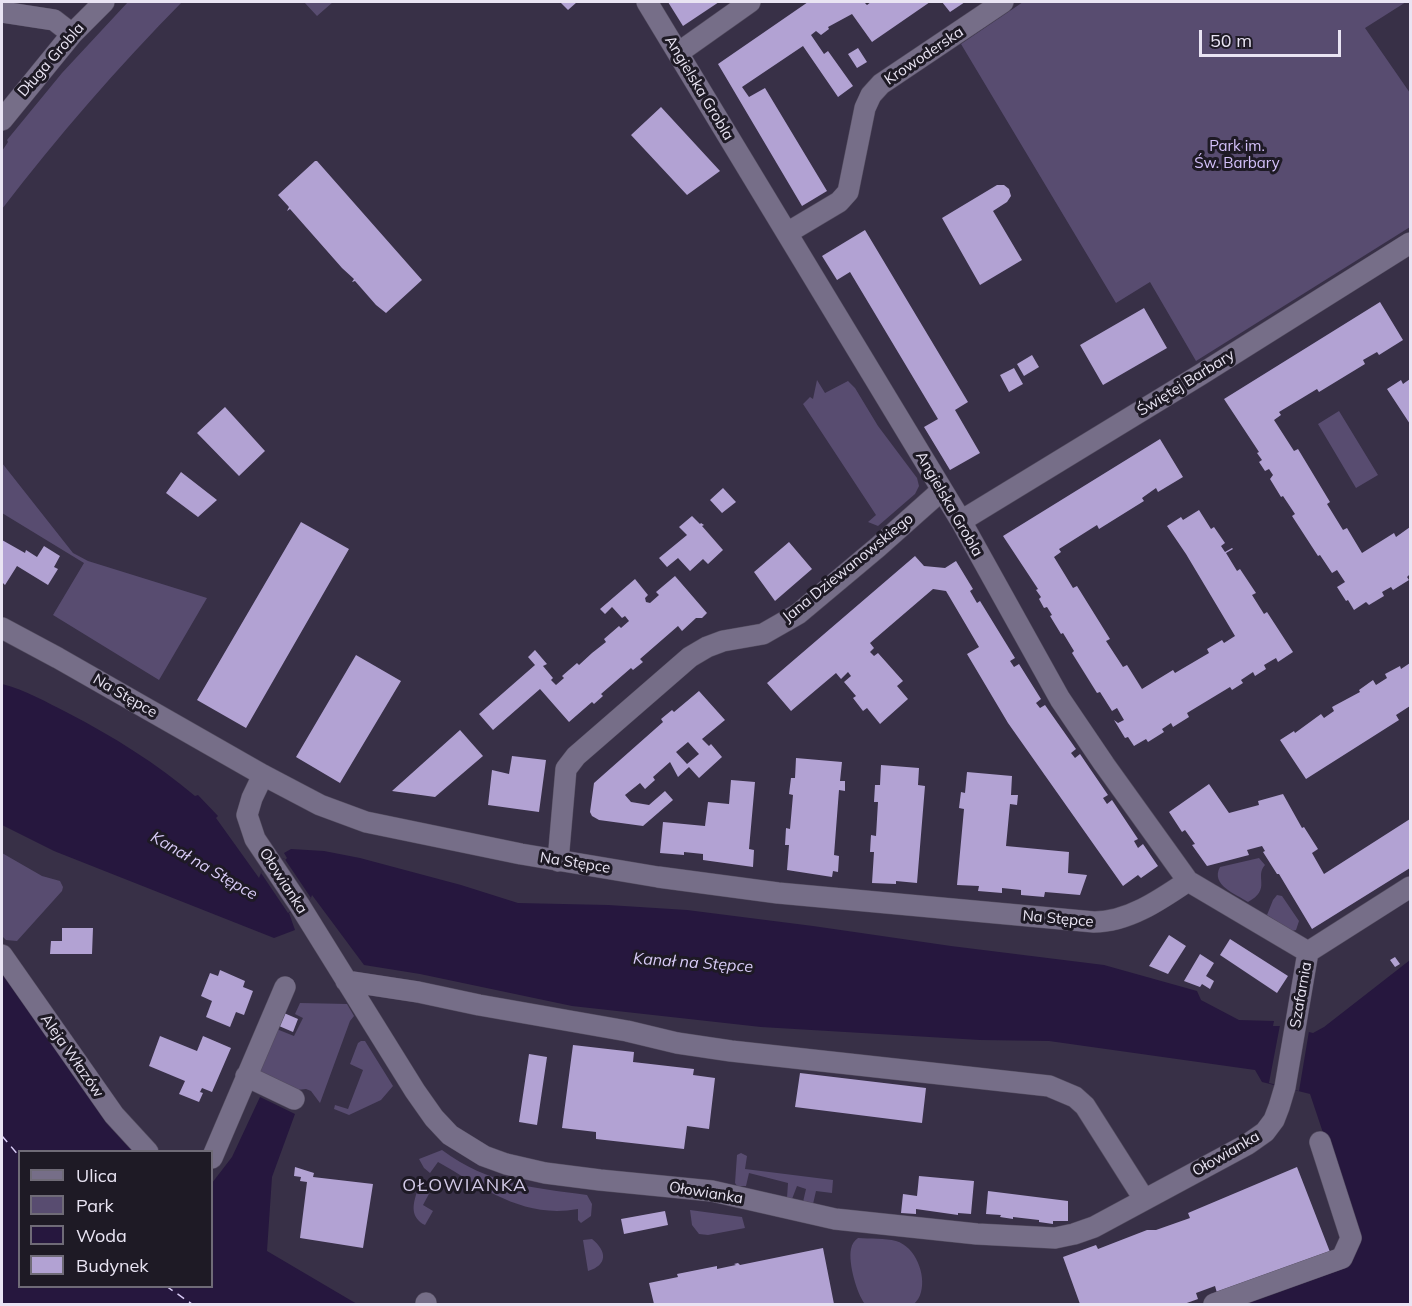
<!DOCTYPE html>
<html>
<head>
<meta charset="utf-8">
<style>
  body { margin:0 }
  #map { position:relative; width:1412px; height:1306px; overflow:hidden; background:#383047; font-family:Mulish,sans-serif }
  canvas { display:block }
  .frame { position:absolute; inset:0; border:3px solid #e9e4f3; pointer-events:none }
  .legend { position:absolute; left:18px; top:1150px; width:195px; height:138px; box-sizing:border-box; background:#1e1a25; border:2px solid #6f6b77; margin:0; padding:8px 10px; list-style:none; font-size:18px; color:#e9e4f3 }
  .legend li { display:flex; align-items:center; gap:12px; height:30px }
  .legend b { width:30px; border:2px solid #6f6b77 }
  .scale { position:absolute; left:1199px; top:30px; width:142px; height:27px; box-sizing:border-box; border:3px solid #e9e4f3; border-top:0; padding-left:8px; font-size:18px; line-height:21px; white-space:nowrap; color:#e9e4f3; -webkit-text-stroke:4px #1e1a25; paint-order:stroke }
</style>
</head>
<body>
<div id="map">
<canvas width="1412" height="1306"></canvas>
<div class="frame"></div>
<ul class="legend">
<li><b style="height:8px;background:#766e88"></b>Ulica</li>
<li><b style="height:16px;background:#584c70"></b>Park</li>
<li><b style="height:16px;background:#26173e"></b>Woda</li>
<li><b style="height:16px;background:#b2a2d3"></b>Budynek</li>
</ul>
<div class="scale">50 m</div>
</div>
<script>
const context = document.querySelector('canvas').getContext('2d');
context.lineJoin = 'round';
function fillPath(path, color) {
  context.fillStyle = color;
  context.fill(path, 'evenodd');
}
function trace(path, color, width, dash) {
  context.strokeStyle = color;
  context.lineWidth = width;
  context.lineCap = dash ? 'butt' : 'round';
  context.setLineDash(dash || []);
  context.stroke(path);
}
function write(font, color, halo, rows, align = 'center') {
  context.font = font + ' Mulish,sans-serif';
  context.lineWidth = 6;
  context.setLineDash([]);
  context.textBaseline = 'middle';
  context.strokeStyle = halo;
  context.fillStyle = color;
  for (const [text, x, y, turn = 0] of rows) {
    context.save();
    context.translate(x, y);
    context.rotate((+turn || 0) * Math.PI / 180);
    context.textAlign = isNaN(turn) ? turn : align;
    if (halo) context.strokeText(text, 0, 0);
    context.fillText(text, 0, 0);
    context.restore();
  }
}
fillPath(new Path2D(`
  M128,2H182C118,67 58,136 2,209V151L8,142L7,140L62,73Z
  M304,2H333L317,16Z
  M1023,2H1406L1365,28L1410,93V227L1196,361L1150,282L1116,303L961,44Z
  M817,380L825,393L848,381L855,388L878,426L917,478L919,486L915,494L878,526L868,522L876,515L803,404L810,397L813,399Z
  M1339,411L1378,475L1356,488L1318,424Z
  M2,463L73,553L88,561L207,598L159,680L53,615L84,563L2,513Z
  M2,853L42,876L60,881L63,887L62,891L17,941L6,940L2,936Z
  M1259,858L1265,865C1254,877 1272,889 1248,902C1236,894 1210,885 1220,867Z
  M1277,895L1282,896L1299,921L1296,930L1292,931L1267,915L1273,900Z
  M300,1003L347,1004L354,1016L350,1021L320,1103L311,1091L306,1089L297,1090L257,1074L274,1028L294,1036L303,1018L295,1014Z
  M361,1041H365L393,1086L381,1100L349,1115L334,1109L335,1105L348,1109L363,1070L350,1064L358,1043Z
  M442,1150C490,1185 530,1187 587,1195L592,1204L591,1216L581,1223L578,1220V1209C523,1219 484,1188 438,1162L430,1173L424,1168L419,1159Z
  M741,1153L747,1156L745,1169L833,1180L832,1193L816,1191L813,1204L803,1202L806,1189L797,1186L792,1199L787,1198L788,1183L749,1173L746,1186H737L735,1183L737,1155Z
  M424,1190L430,1192L423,1205L433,1211L425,1225C411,1218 412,1206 417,1192Z
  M690,1210L742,1217L745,1228L708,1235L699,1234L692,1225Z
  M858,1238C870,1239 885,1238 896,1241C916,1247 926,1275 921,1292C920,1297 917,1301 914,1304H865C857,1294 848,1263 851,1249C852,1244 854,1241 858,1238Z
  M592,1239C607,1251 608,1265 588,1271L583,1240Z`), '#584c70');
fillPath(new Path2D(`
  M2,684C26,690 46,702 68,713C114,737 156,763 195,796L198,795L218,816L216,818L259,878L261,873L284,858L285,860L287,858L284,853L291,849L324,851L360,858L461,885L518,903L608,905L687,910L813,926L951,946L1104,965L1197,991L1201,1000L1239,1020L1274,1021L1273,1026H1285L1313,1033L1324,1027L1410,960V1304H1244L1349,1265L1359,1240L1310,1094L1262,1082L1255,1070L1049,1041L980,1040L761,1027L572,1006L420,974L364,965L312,895L311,898L289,913L295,930L274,938L54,851L2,825Z
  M2,967L140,1151L20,1152V1286H212V1183L232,1157L260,1097L295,1114L272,1177L267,1251L357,1304H2Z`), '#26173e');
fillPath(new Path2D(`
  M284,858L311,898L288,913L261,873Z
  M1280,1025L1309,1031L1299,1091L1269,1083Z`), '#383047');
trace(new Path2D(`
  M2,1136L20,1157
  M166,1286L192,1304`), '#d9ccf7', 1.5, [8, 6]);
fillPath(new Path2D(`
  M560,2H577L568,10Z
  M668,2H719L683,26Z
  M808,2H864L867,5L871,2H930L872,42L852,14L828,27L829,29L821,35L816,31L811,35L824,54L828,51L853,86L838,97L803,46L742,87L749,97L765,88L827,191L802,206L718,64Z
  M942,2H965L950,12Z
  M858,48L867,62L857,68L848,54Z
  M661,107L720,171L687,195L631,135Z
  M315,161H317L422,280L386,313L376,305L355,281L352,282L354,279L342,268L290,209L287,211L289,207L278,195Z
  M997,185H1004L1009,189L1011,196L1007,202L993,211L1022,260L980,285L942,218Z
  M865,230L968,402L955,410L980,453L950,470L924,427L938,419L850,272L837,280L822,256Z
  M1380,302L1403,340L1379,355L1377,352L1363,360L1365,364L1319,392L1317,389L1279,412L1281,415L1274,420L1294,451L1298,449L1330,502L1327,504L1343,530L1347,528L1362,553L1394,533L1396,537L1410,527V574L1407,577L1409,580L1393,590L1391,587L1382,592L1384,596L1369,605L1366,602L1354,610L1348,600L1346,601L1337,587L1345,582L1337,570L1332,573L1320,555L1318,556L1292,516L1295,514L1283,496L1281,497L1270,479L1273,475L1269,469L1265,471L1259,462L1262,460L1257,453L1259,452L1224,399Z
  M1144,308L1167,348L1103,385L1080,345Z
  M1032,355L1039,367L1024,376L1017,364Z
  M1014,368L1023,384L1009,392L1000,375Z
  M1410,379V424L1387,389L1401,380L1403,384Z
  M225,407L265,451L239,476L197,433Z
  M1160,439L1183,477L1158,492L1156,488L1142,498L1144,501L1099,529L1097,525L1059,549L1061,552L1054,557L1062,570L1073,588L1077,586L1110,639L1106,641L1123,667L1127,665L1142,689L1173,670L1175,673L1209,653L1207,649L1222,640L1224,643L1235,636L1186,554L1167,526L1181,517L1183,520L1199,510L1211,529L1214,527L1225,543L1221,546L1225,552L1232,548L1233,549L1226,553L1237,571L1240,569L1256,593L1252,595L1264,614L1267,612L1293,652L1278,662L1276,658L1264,665L1266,669L1255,676L1253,672L1241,680L1243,683L1232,690L1230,687L1187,713L1189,717L1173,727L1171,723L1162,729L1164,732L1148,742L1146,739L1134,746L1128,737L1125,738L1114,720L1118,723L1124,720L1117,708L1112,711L1100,692L1097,693L1072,653L1074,651L1063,633L1061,634L1050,616L1052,615L1047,607L1044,608L1039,599L1041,597L1036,590L1038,589L1003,536Z
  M181,472L217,500L198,517L166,493Z
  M723,488L736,502L722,513L710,500Z
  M692,516L700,524L701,523L704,525L702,526L723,550L708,564L703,559L690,571L678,558L667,567L659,558L687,535L679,527Z
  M301,522L349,549L246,728L197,700Z
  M2,540L25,553L26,550L37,557L44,546L60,556L54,567L58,569L48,585L17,566L5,585L2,582Z
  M789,542L812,569L775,601L754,572Z
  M915,556L924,566L945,568L956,561L973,589L970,591L977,603L980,601L1015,658L1010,661L1014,667L1019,664L1041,699L1036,703L1040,708L1045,705L1076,749L1071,753L1075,758L1080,754L1108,795L1103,798L1107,804L1112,800L1138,839L1134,841L1138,848L1143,844L1158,866L1141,878L1138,875L1123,886L1008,723L967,654L979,647L946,591L933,589L870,643L874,648L870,652L874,656L878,653L903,681L897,686L908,699L880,724L867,708L863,711L853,698L856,696L844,682L851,676L848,672L841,679L836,673L791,711L767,683Z
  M675,576L707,613L702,618H696L682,631L678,626L640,659L643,662L633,670L631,668L601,694L603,696L594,704L592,702L569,722L540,689L493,730L479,714L535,665L528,657L535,650L547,664L543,666L553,678L551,680L556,685L564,678L562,676L577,663L579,665L592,653L606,642L604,639L619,626L621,628L629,621L625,616L622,618L612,607L605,614L600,609L635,579L648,595L645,598L646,602L650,603L659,595L656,592Z
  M356,655L401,681L340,783L296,757Z
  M1410,663V706L1396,715L1399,720L1306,779L1280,740L1294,731L1295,733L1321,714L1324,718L1334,711L1332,707L1360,692L1359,690L1373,680L1376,685L1387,678L1385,674L1400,666L1401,669Z
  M699,691L725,720L702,739L709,746L711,744L722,757L699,778L689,767L678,777L670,762L653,777L655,780L645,789L640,783L625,795L631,802L649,805L665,791L673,800L643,826L599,820L592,816L590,812L594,783L663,722L661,719L672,710L674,712ZM688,742L699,754L687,764L676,752Z
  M460,730L483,756L435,797L392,791Z
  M512,756L546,760L539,812L488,805L492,770L509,774Z
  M796,758L842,762L840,781H845V791L839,790L834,855L839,856L838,872L833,871L832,877L787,870L789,845H785L786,828L790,829L793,795L789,794L791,778H795Z
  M881,765L919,768L918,785L925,786L917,883L896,881V884L872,883L874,852H870L871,835L876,836L878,802H874L875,785H880Z
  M967,772L1012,776L1011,795H1018L1017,805L1010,804L1006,846L1069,852L1068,873L1087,875L1080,895L1045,892L1044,897L1021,895V890L1002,888V893L978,891L979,886L957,885L964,809L959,808L961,792L965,793Z
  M731,780L755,782L749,849L754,850L753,867L703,860V854L684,852V855L660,853L663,822L705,826L708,802L729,804Z
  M1209,784L1229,813L1259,805L1258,801L1283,794L1302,828L1304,827L1318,849L1312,853L1324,874L1410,819V868L1312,929L1279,874H1277L1263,852L1265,851L1262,846L1247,850L1249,855L1207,866L1192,845L1195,844L1185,830L1182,832L1169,812Z
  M62,928H93L92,954H50L51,941H62Z
  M1169,935L1186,946L1168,974L1149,966Z
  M1230,939L1288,976L1277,993L1220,955Z
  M1200,954L1214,963L1206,976L1214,981L1210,989L1202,984L1200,987L1184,981Z
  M1395,957L1400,964L1395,967L1390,960Z
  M220,970L245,981L243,987L253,991L244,1015L236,1012L230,1027L206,1017L212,1001L201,996L210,973L218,976Z
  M284,1013L298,1019L293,1032L279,1026Z
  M160,1036L197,1051L203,1036L231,1048L212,1092L202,1088L200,1092L203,1093L199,1102L179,1094L185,1081L149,1066Z
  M573,1045L634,1052L633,1062L694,1069L693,1075L715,1078L709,1129L687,1126L684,1149L596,1139V1132L562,1128Z
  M529,1054L547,1057L537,1125L519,1122Z
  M800,1073L926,1088L922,1123L795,1107Z
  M295,1167L314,1173L313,1177L373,1184L363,1248L300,1238L307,1182L300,1181L301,1177L294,1176Z
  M1297,1167L1330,1252L1217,1293L1215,1286L1196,1293L1198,1299L1184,1304H1080L1063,1257L1096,1245L1098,1249L1147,1230H1156L1190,1218L1188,1213Z
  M919,1176L974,1181L971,1214L958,1213V1215L916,1209V1214L901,1213L903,1194L917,1196Z
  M988,1191L1068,1201V1221H1053V1224L1039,1222V1220L1013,1217V1219L1000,1217L1001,1215L986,1214Z
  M665,1211L668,1225L624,1234L621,1219Z
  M823,1248L834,1304H654L649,1283L678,1277L677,1274L717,1266V1269L736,1265L734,1264L738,1263L740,1265Z`), '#b2a2d3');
const street = new Path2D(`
  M647,2L961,521L1060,699L1104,764L1188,881L1308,952
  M2,12L54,20L72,34
  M678,53L750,2
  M2,120L72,34L104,2
  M787,233L839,202L848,192L865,108L871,95L881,84L1003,2
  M961,521L1200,375L1410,243
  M2,628L58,658L263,775L320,805L366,822L521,854L658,877L778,893L1094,922C1128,922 1160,900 1188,881
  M263,775L252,798L247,815L255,839L300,906L415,1091L434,1118L450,1135L484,1156L506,1164L545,1173L600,1180L712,1191L835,1219L977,1234L1055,1238L1074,1234L1094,1227L1248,1144L1265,1132L1274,1120L1279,1107L1285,1087L1308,952L1410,887
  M558,861L566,769L576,756L690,657L707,647L723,641L763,634L798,614L878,547L942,490
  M2,955L114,1115L148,1152
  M346,981L418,992L479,1005L627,1031L677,1043L731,1051L1049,1086L1075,1097L1085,1106L1144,1199
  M246,1076L294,1099
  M212,1158L285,987
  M426,1304V1303
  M1214,1304L1342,1258L1351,1238L1320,1142`);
trace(street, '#544d60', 22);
trace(street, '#766e88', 21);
write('15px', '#e9e4f3', '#1e1a25', [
  ["Krowoderska",924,56,-34],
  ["Długa Grobla",51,60,-49],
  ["Angielska Grobla",699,88,59],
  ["Świętej Barbary",1186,383,-32],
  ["Angielska Grobla",949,504,60],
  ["Jana Dziewanowskiego",848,568,-39],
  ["Na Stępce",125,696,30],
  ["Na Stępce",575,863,9],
  ["Ołowianka",283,881,57],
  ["Na Stępce",1058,919,5],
  ["Szafarnia",1301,995,-80],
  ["Aleja Włazów",72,1056,55],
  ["Ołowianka",1226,1154,-30],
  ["Ołowianka",706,1193,9]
]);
write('15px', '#d4c1fa', '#1e1a25', [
  ["Park im.",1237,146],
  ["Św. Barbary",1237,163]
]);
write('italic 16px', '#d9ccf7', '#1e1a25', [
  ["Kanał na Stępce",204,866,30],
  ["Kanał na Stępce",693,963,4]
]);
context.letterSpacing = '1.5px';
write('18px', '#d3cae7', '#1e1a25', [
  ["OŁOWIANKA",465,1186]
]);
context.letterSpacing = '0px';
</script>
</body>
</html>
